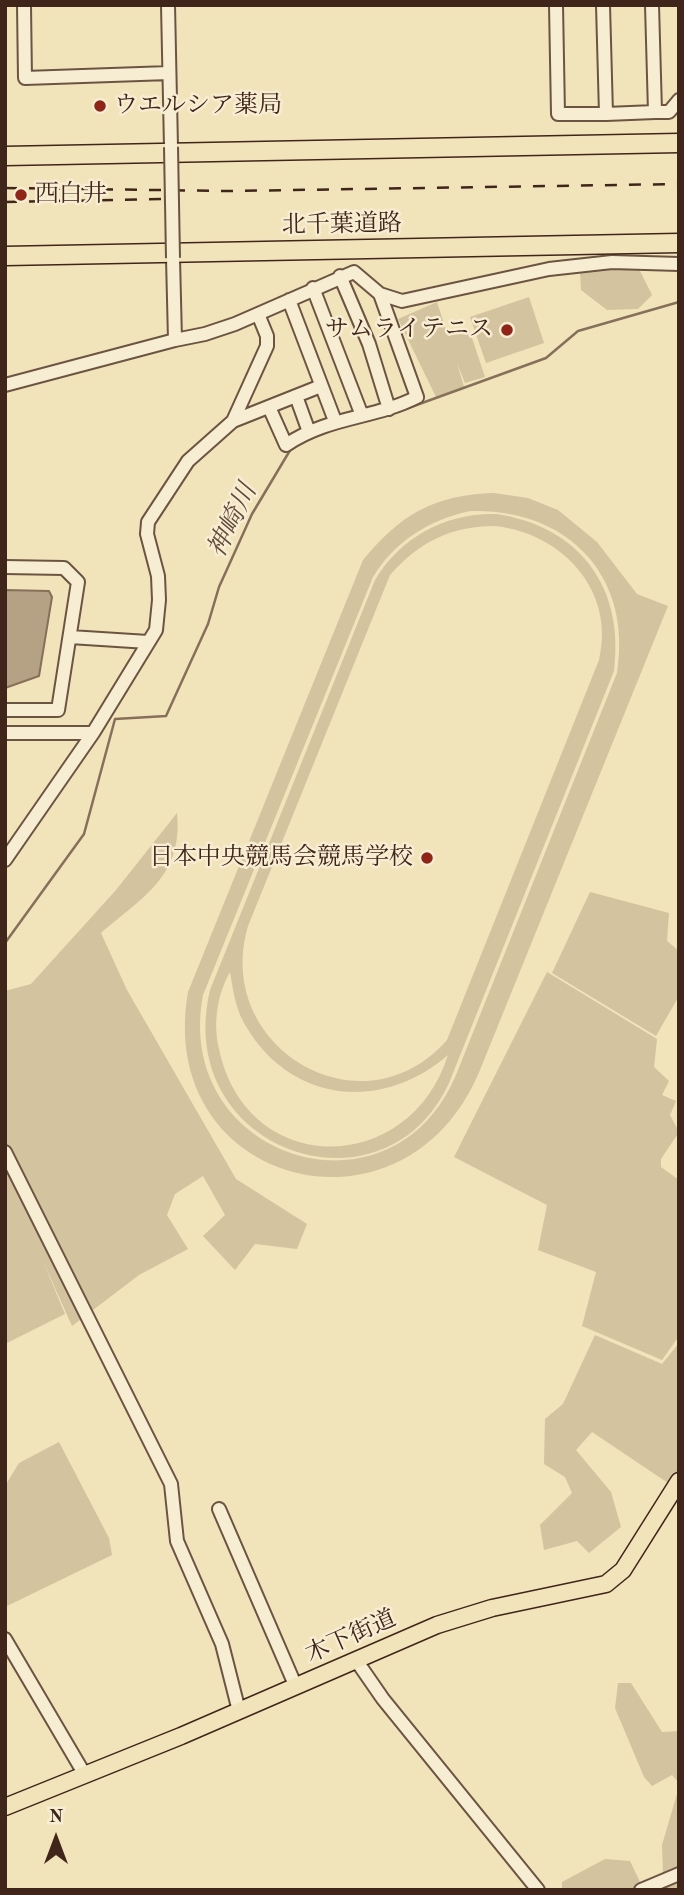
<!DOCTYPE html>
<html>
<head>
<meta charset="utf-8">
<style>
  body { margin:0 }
  #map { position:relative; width:684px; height:1895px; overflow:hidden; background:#f1e3ba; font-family:"Old Standard TT",serif }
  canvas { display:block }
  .frame { position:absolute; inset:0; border:7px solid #40251a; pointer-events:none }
  .north { position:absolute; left:21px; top:1804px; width:70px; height:70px; -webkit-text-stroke:5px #f6edd2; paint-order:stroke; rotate:0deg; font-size:19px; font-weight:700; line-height:28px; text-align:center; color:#40251a }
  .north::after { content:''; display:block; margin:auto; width:24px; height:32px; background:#40251a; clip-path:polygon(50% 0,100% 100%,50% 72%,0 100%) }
</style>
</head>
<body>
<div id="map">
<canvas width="684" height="1895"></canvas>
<div class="frame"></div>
<div class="north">N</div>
</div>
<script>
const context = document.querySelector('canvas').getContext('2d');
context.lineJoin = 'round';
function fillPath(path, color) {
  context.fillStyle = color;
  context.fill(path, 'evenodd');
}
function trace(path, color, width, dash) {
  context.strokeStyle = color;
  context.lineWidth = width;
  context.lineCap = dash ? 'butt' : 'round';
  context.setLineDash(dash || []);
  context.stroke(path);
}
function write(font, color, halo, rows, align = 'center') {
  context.font = font + ' "Old Standard TT","Noto Serif JP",serif';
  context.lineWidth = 5;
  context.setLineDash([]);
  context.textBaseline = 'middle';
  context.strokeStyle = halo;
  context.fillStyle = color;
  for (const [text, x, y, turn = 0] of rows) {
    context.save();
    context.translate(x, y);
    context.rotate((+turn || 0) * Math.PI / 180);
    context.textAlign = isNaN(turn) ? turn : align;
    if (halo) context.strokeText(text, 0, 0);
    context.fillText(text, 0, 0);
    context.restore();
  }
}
fillPath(new Path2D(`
  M612,264L639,269L652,295L638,309L607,310L581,290L580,271Z
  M529,297L544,343L486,363L470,317Z
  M437,302L448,336L469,329L485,377L465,383L457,363L464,387L436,397L398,319Z
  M494,493L528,498L558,510L597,542L637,594L668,606L480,1070C405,1252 154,1186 188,992L363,560C401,514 434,495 494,493ZM470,511C567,508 633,575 617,673L456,1075C391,1229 172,1158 203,995L373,577C395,541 429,520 470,511Z
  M496,514C579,526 625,587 614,671L449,1083C384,1224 172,1151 210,990L375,580C401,537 445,513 496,514ZM495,526C562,533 616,591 599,660L447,1040C362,1137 212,1047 248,926L390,575C419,542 451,526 495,526ZM230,972C233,989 235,1007 244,1023C289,1103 381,1113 448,1055C409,1178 246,1178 219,1049C213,1023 217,995 230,972Z
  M177,813C183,876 144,896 101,933L127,990L236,1179L307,1224L297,1249L255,1244L235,1270L203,1236L225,1215L203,1176L175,1194L167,1215L188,1249L139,1275L72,1326L42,1259L65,1314L5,1344V991L31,984L116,890Z
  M590,892L669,913L667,941L679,951V996L656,1036L552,973Z
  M547,972L657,1039L654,1067L669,1081L662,1095L676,1101L670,1115L679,1132L661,1159V1167L679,1180V1336L662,1360L582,1326L596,1272L538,1250L547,1205L454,1157Z
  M595,1335L662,1364L679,1343V1473L671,1485L592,1432L576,1450L611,1492L621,1527L589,1553L577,1541L544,1550L540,1525L572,1493L565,1477L544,1464L545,1419L563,1404Z
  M59,1442L109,1538L112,1555L5,1607V1486L19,1463Z
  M618,1683H631L662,1732L679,1731V1783L672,1775L652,1786L644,1777L615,1708Z
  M679,1787V1890L663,1887L657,1890H562V1882L605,1859L630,1861L642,1886L663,1875L662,1845Z`), '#d3c39f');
const water = new Path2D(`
  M5,590L49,591L52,597L39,676L5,688Z`);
fillPath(water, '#b5a284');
trace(water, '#86705a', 2);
trace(new Path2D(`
  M400,411L546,358L578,331L679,302
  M5,943L84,834L115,719L166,716L208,624L219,587L252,514L292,447`), '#86705a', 2.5);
const minor = new Path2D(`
  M24,5L25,78L169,73
  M168,5L171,147
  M556,5L558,114H606L603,5
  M652,5L655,112H669L679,100
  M606,114L655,112
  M173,258L175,340L205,334L235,324L354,272L380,294L402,301L549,269L612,262L679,264
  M340,276L369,344L389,409
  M313,288L361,413
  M289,300L335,421
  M5,385L175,340
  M296,396L309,432
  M269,407L286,445C329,416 374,419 417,397L380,294
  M233,421L321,386
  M5,567L64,568L78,582L58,710H5
  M70,637L148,642
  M5,733H93
  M5,860L93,733L156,630L159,600L158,576L147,534L148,522L188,461L233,421L267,346V336L258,314
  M5,1152L171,1484L177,1541L222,1644L239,1711
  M219,1509L296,1687
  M5,1639L85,1775
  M356,1660L383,1699L538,1890
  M641,1890L679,1874`);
const major = new Path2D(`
  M5,1807L181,1736L437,1625L492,1608L606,1584L623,1570L679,1481`);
const highway = new Path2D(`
  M5,156L679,143
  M5,256L679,243`);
trace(minor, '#6c5442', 16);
trace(major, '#40251a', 19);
trace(highway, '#40251a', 21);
trace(minor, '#f6edd2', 12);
trace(major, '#f1e3ba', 16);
trace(highway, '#f1e3ba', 18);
trace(new Path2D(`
  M5,188L230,191L679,184
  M5,202L164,199`), '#40251a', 2.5, [12, 12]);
const minorBridge = new Path2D(`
  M171,147L173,258`);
trace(minorBridge, '#6c5442', 16, []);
trace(minorBridge, '#f6edd2', 12);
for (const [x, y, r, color] of [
  [100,106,7,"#8f2418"],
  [21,195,7,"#8f2418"],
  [507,330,7,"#8f2418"],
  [427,858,7,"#8f2418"]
]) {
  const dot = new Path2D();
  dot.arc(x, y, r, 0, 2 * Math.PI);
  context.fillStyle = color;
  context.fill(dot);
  trace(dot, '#f6edd2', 2.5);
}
write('24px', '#40251a', '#f6edd2', [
  ["ウエルシア薬局",114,106],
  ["西白井",35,195],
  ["サムライテニス",493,330,"right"],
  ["日本中央競馬会競馬学校",413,858,"right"]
], 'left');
write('24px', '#40251a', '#f6edd2', [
  ["北千葉道路",342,225,-1],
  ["木下街道",351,1637,-24]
]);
write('italic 26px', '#634a3a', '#f6edd2', [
  ["神崎川",233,521,-64]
]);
</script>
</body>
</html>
